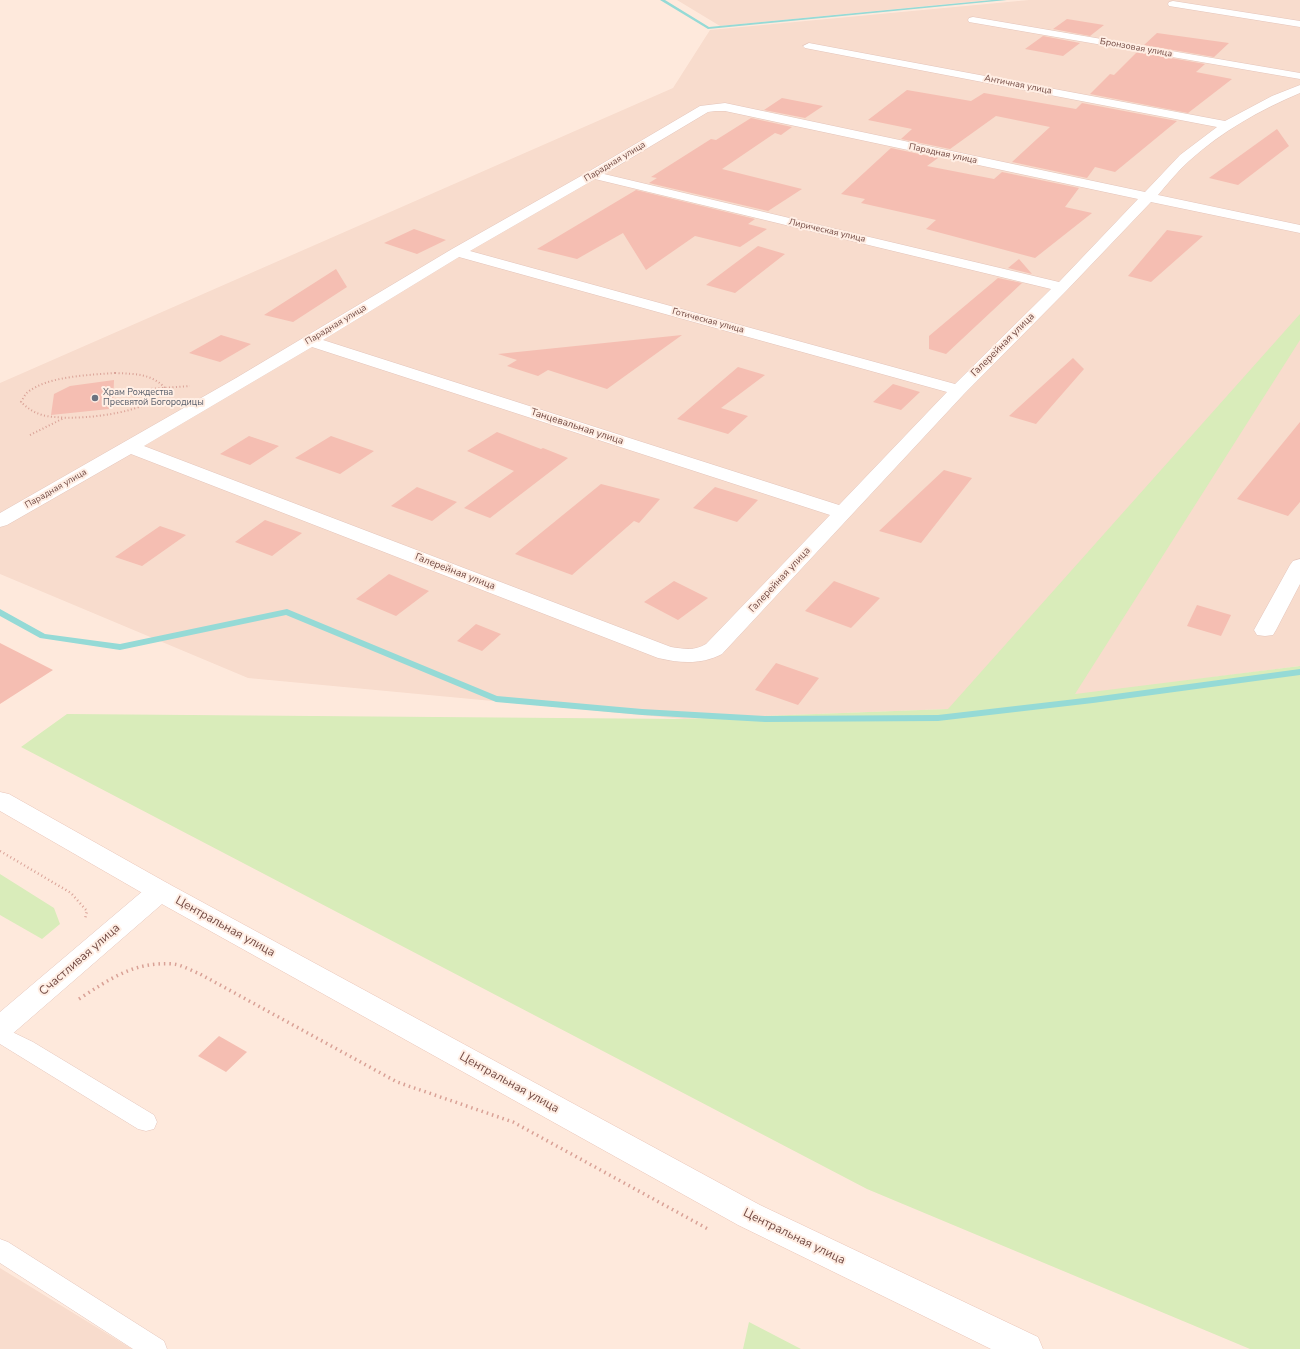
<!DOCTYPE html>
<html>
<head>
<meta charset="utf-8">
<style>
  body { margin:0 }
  canvas { display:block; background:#fee9dc }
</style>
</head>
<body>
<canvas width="1300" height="1349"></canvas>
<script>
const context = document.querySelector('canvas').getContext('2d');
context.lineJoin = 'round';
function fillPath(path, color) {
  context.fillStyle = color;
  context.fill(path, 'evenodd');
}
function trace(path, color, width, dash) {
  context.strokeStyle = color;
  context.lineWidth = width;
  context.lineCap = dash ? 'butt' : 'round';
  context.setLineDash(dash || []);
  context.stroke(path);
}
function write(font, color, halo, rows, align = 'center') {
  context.font = font + ' "Nunito Sans",sans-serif';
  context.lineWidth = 4;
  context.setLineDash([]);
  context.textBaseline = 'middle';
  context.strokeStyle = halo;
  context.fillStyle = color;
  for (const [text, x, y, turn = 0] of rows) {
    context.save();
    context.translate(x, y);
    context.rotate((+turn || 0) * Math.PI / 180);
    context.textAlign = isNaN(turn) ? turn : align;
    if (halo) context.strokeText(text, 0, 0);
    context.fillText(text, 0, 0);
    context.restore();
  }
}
fillPath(new Path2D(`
  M677,0H989L720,26Z
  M1029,0H1300V666L1075,695L948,709L684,719L248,678L0,574V383L673,88L710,30Z
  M0,1268L132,1349H0Z`), '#f8dccd');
fillPath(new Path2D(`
  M1300,314V340L1075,694L1300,666V1349H1250L867,1189L21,747L67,714L684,719L948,709Z
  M0,874L54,908L60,924L42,939L0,915Z
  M749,1322L801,1349H743Z`), '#d9ecba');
fillPath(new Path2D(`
  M660,0H665L709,27L992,0H1007L708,29Z
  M0,609L45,634L120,644L287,609L497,696L642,709L765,716L938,715L1093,697L1300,669V675L1093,703L938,721L765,722L642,715L496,702L286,615L120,650L40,638L0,616Z`), '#95dad6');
fillPath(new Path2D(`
  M1067,19L1104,25L1090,36L1053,29Z
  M1157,33L1229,43L1214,57L1144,45Z
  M1043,36L1080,43L1063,56L1025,49Z
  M1137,52L1205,64L1196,72L1232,79L1188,113L1090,94L1110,74L1114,75Z
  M907,90L971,101L984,93L1076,109L1082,103L1177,121L1115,172L1095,167L1087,178L1012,162L1050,127L996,116L950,149L901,139L912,129L868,120Z
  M782,98L823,106L805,118L764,110Z
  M751,118L792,127L781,135L775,133L722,169L802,189L768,211L649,183L657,178L651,177L711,139L716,140Z
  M1277,129L1289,146L1238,185L1209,178Z
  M891,148L938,158L927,166L994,179L1002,172L1079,188L1065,207L1092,213L1035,258L926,229L936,220L861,203L865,199L841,194Z
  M636,190L755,219L748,224L767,229L740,247L695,236L646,270L623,233L577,259L537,249Z
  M414,229L446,240L417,254L384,243Z
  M1167,230L1203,236L1151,282L1128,276Z
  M758,246L785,254L735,293L706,285Z
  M1019,259L1032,274L1008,268Z
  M336,269L347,287L293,322L264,315Z
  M998,278L1022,283L946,354L929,349V336Z
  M221,335L251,344L220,362L189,353Z
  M682,335L607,389L548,370L538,376L507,366L517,360L498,354Z
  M1073,358L1084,369L1036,424L1009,416Z
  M738,367L765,375L721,408L748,416L728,434L677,419Z
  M114,380L113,405H109V409L51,415L54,394L70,386Z
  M893,384L920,392L901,410L873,402Z
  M1300,422V502L1288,516L1237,499Z
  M497,432L541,449L543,448L568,458L490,518L464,508L514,471L467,451Z
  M249,436L279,446L250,465L220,454Z
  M331,436L374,451L340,474L295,458Z
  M944,470L972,478L921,543L879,531Z
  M601,484L660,499L639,523L634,521L572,575L515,554Z
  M417,487L457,502L432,521L391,506Z
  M715,487L758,500L737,522L693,508Z
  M265,520L302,533L272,556L235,542Z
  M160,526L186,535L142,566L115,557Z
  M389,574L429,591L396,616L356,599Z
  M674,581L708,598L678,620L644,602Z
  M834,581L880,598L851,628L805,611Z
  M1197,605L1231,615L1221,636L1187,626Z
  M476,624L501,634L482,651L457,641Z
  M0,643L53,670L0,704Z
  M776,663L819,678L798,705L755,690Z
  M219,1036L247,1052L226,1072L198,1056Z`), '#f5beb2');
const service = new Path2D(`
  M0,1026L33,1042L154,1115L157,1122L154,1129L146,1131L138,1129L0,1044Z
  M0,1239L8,1242L164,1341L167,1349H133L0,1263Z`);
const minor = new Path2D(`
  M1173,1L1300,21V27L1169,6L1168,4L1169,2Z
  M973,17L1300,73V79L969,22L968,20L969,18Z
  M809,43L1225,121L1272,96L1300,85V93C1260,110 1222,131 1189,161C1178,171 1168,183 1158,195L1300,225V233L1151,202L1067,290L964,394L722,654C701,665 680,663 658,658L131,454L7,525L0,527V513L236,378L452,249L588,172L700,106L725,103L1145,192L1180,155L1217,127L805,48L803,46ZM715,111H725L1138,199L1059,282L604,174L708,112ZM595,179L1051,289L955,384L470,251ZM459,257L947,392L839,505L323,340ZM312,347L830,515L706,644C695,651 684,649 671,647L144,446Z
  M1300,559V584L1276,630L1273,635L1265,636L1257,635L1254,630L1290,565L1293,561Z
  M160,881L169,884L173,891L169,898L10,1036L0,1039V1012L151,884Z`);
const secondary = new Path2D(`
  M0,792L9,794L169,884L760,1205L1038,1337L1043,1349H991L738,1225L151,898L0,811Z`);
trace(service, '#e4c5bb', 1);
trace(minor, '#e4c5bb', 1);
trace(secondary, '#e9c4b7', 1);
trace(new Path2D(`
  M115,373C134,374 151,373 165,388C163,391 160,395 157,398C135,415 69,422 42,415C33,412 27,408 21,402C23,399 25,394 28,392C48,376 90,375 115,373Z
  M148,389L190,386
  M30,435L64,418`), '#d9a196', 2, [1, 2.5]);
trace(new Path2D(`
  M0,851L71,893L87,911L85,919`), '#d9a196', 2.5, [1, 3]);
trace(new Path2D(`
  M79,999C110,979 134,961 174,964C182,965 192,971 200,974L397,1082L513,1122L708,1229`), '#d9a196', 3.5, [1.5, 4]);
fillPath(service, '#fff');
fillPath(minor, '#fff');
fillPath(secondary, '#fff');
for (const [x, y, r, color] of [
  [95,398,4,"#6b7280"]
]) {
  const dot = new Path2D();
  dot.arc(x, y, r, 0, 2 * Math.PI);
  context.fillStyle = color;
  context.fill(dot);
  trace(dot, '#ffeee4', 1.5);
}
write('9px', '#744b44', '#ffeee4', [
  ["Бронзовая улица",1136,48,10],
  ["Античная улица",1018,85,11],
  ["Парадная улица",943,154,12],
  ["Парадная улица",615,162,-31],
  ["Лирическая улица",827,231,13],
  ["Готическая улица",708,321,15],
  ["Парадная улица",336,325,-31],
  ["Парадная улица",56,489,-30]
]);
write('9px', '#5b616d', '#ffeee4', [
  ["Храм Рождества",103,393],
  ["Пресвятой Богородицы",103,403]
], 'left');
write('10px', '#744b44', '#ffeee4', [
  ["Галерейная улица",1003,345,-45],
  ["Танцевальная улица",577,427,18],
  ["Галерейная улица",455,572,21],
  ["Галерейная улица",780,580,-47]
]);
write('12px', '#744b44', '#ffeee4', [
  ["Центральная улица",225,927,29],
  ["Счастливая улица",80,960,-41],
  ["Центральная улица",509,1083,29],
  ["Центральная улица",794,1237,26]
]);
</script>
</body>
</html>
